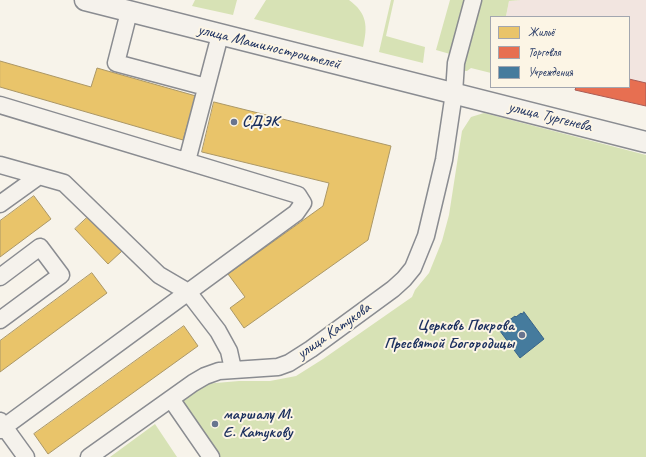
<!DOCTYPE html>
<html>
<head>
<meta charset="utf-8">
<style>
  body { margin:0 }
  #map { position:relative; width:646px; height:457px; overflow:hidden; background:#f7f3ea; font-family:Caveat,sans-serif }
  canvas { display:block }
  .legend { position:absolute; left:490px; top:16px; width:140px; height:72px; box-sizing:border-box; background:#fcf5e5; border:1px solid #a2a6af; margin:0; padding:5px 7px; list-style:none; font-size:12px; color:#1b2f5e }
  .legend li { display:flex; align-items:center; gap:8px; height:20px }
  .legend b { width:20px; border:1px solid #a2a6af }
</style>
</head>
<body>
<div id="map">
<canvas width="646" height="457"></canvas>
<ul class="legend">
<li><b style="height:11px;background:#e9c46a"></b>Жильё</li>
<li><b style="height:11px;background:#e76f51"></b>Торговля</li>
<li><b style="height:11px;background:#457b9d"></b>Учреждения</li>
</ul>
</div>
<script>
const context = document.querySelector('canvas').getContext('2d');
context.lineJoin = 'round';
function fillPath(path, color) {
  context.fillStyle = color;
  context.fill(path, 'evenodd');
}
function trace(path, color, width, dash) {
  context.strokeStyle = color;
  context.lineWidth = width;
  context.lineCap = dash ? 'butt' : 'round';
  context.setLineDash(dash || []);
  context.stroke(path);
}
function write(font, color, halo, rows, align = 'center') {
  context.font = font + ' Caveat,sans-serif';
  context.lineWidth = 4;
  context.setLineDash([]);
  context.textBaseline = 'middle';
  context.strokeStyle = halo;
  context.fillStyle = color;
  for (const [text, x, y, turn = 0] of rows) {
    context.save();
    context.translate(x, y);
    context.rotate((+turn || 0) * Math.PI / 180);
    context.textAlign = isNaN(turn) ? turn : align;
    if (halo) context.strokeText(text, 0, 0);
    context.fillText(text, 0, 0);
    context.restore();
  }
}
fillPath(new Path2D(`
  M521,0H646V83L629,79V17L506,16L509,1Z`), '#f2e5e0');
fillPath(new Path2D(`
  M195,0H237L233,15L192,6Z
  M266,0H349C367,13 368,26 363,47L254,19Z
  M391,0H394L386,36L425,47L423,63L379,52Z
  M450,0H466L450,54L436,50Z
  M480,0H521L509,1L506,16L509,17H491V73L471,68L467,71H462Z
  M484,113L646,155V457H219L181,400L204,384L239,381H270L296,376L323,359L412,297L415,290L429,273L442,241L449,215L462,131L471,117Z
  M155,424L177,457H110Z`), '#d7e2b5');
const homes = new Path2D(`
  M0,61L91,87L97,68L196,96L183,140L0,87Z
  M214,102L391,146L368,240L244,328L230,308L245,297L228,274L323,206L329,183L202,152Z
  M34,196L51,219L0,257V221Z
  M89,216L122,251L108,264L75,229Z
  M92,273L107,293L0,372V341Z
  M184,326L198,346L48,454L34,434Z`);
fillPath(homes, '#e9c46a');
trace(homes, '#ab9766', 1);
const shops = new Path2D(`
  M629,79L646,83V106L575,90L576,87H629Z`);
fillPath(shops, '#e76f51');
trace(shops, '#aa5c55', 1);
const public = new Path2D(`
  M524,312L544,339L520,358L500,331L501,330V329L506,325L505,323L515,316L516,317L521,313L522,314Z`);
fillPath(public, '#457b9d');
trace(public, '#38648a', 1);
const minor = new Path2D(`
  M129,12L116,63L206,87
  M0,105L298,195L303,203L296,213L0,430
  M187,161L220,35
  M0,165L64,183L159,275L188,292L218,331L229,351L233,369
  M0,204L39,176
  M0,277L40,247L61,275L0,320
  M171,399L211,457
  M0,421L26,457
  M89,457L193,383L205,376L219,371L278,367L289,363L311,349L393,289L404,279L413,268L426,236L444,160L454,93L456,63L473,0`);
const major = new Path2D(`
  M85,0L646,142`);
trace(minor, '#8a8c91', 19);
trace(major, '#8a8c91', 23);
trace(minor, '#f5f2ec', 16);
trace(major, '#f5f2ec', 20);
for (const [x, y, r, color] of [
  [234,122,4,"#68748f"],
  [522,335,4,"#68748f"],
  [215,424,4,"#68748f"]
]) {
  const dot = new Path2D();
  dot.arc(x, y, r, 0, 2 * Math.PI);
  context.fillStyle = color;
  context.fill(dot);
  trace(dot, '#fcf5e5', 1.5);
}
write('16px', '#1b2f5e', '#fcf5e5', [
  ["улица Машиностроителей",269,47,14],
  ["улица Тургенева",550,117,14],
  ["улица Катукова",334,331,-35]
]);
write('bold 16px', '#1b2f5e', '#fcf5e5', [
  ["СДЭК",242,122],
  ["Церковь Покрова",514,326,"right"],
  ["Пресвятой Богородицы",514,344,"right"],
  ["маршалу М.",223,415],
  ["Е. Катукову",223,433]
], 'left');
</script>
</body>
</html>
